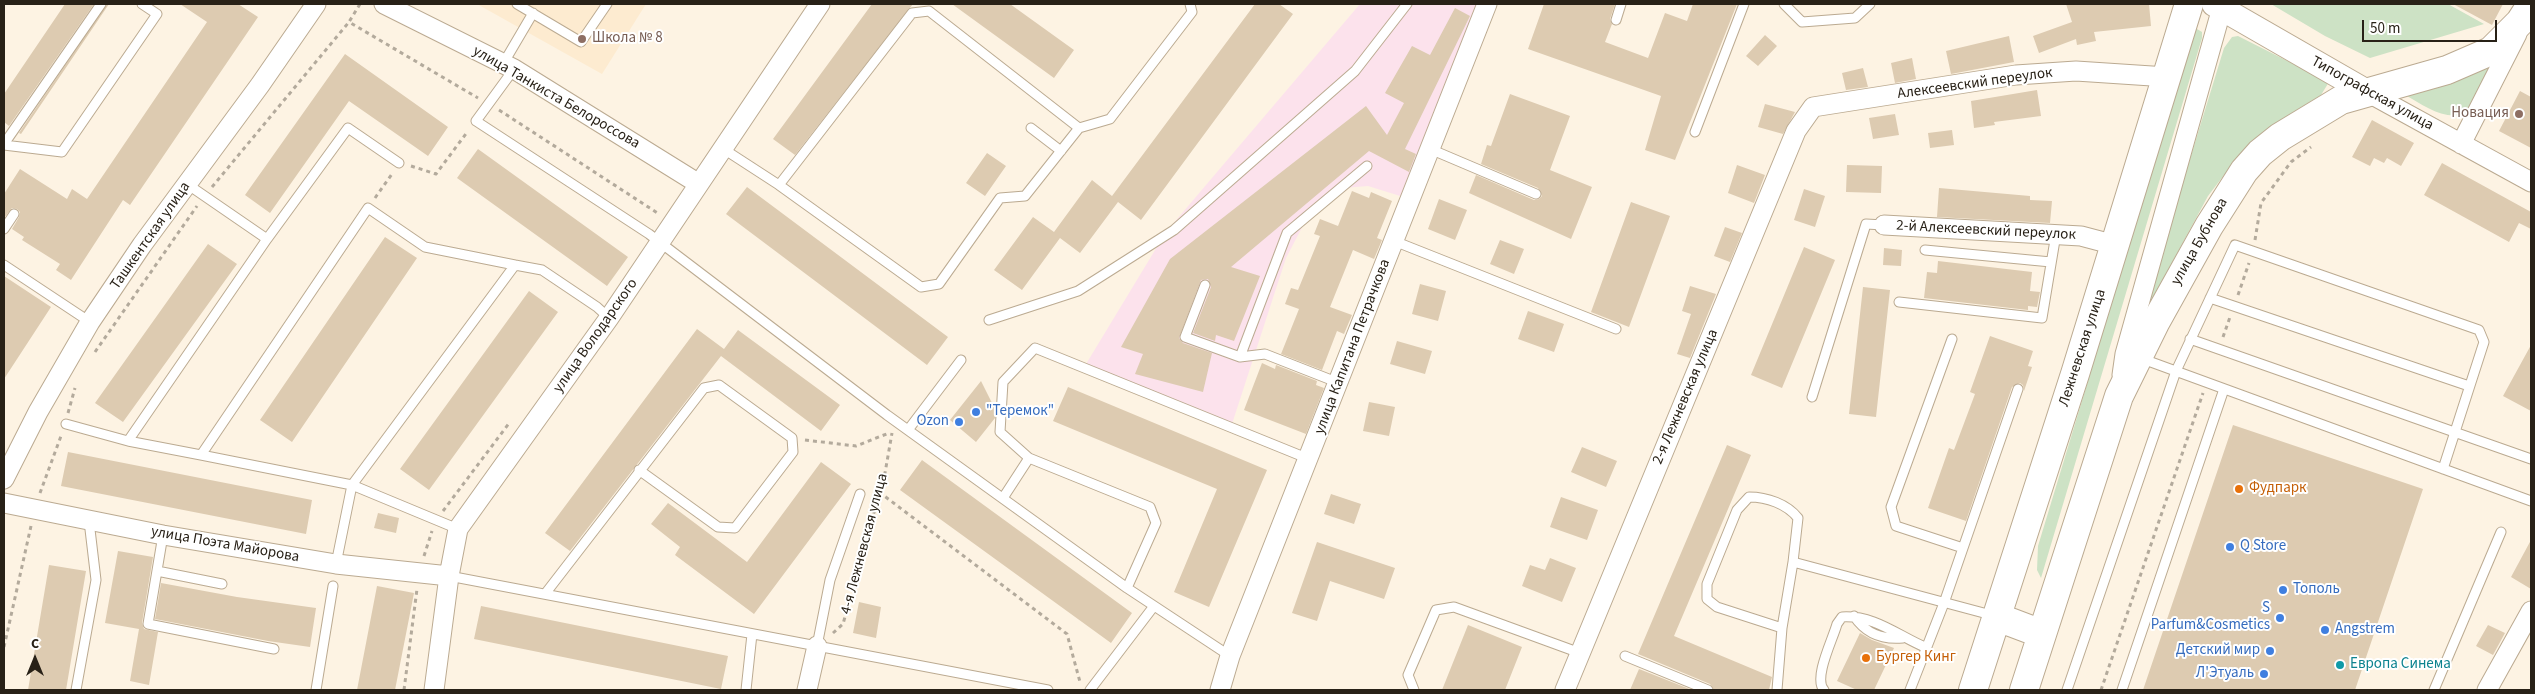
<!DOCTYPE html>
<html>
<head>
<meta charset="utf-8">
<style>
  body { margin:0 }
  #map { position:relative; width:2535px; height:694px; overflow:hidden; background:#fdf3e3; font-family:"Source Sans 3",sans-serif }
  canvas { display:block }
  .frame { position:absolute; inset:0; border:5px solid #282117; pointer-events:none }
  .north { position:absolute; left:10px; top:634px; width:50px; height:50px; -webkit-text-stroke:4px #fff; paint-order:stroke; rotate:0deg; font-size:14px; font-weight:700; line-height:20px; text-align:center; color:#282117 }
  .north::after { content:''; display:block; margin:auto; width:18px; height:22px; background:#282117; clip-path:polygon(50% 0,100% 100%,50% 72%,0 100%) }
  .scale { position:absolute; left:2362px; top:20px; width:135px; height:22px; box-sizing:border-box; border:2px solid #282117; border-top:0; padding-left:6px; font-size:15px; line-height:18px; white-space:nowrap; color:#282117; -webkit-text-stroke:4px #fff; paint-order:stroke }
</style>
</head>
<body>
<div id="map">
<canvas width="2535" height="694"></canvas>
<div class="frame"></div>
<div class="north">С</div>
<div class="scale">50 m</div>
</div>
<script>
const context = document.querySelector('canvas').getContext('2d');
context.lineJoin = 'round';
function fillPath(path, color) {
  context.fillStyle = color;
  context.fill(path, 'evenodd');
}
function trace(path, color, width, dash) {
  context.strokeStyle = color;
  context.lineWidth = width;
  context.lineCap = dash ? 'butt' : 'round';
  context.setLineDash(dash || []);
  context.stroke(path);
}
function write(font, color, halo, rows, align = 'center') {
  context.font = font + ' "Source Sans 3",sans-serif';
  context.lineWidth = 4;
  context.setLineDash([]);
  context.textBaseline = 'middle';
  context.strokeStyle = halo;
  context.fillStyle = color;
  for (const [text, x, y, turn = 0] of rows) {
    context.save();
    context.translate(x, y);
    context.rotate((+turn || 0) * Math.PI / 180);
    context.textAlign = isNaN(turn) ? turn : align;
    if (halo) context.strokeText(text, 0, 0);
    context.fillText(text, 0, 0);
    context.restore();
  }
}
fillPath(new Path2D(`
  M477,4H646L602,74Z`), '#fdebd0');
fillPath(new Path2D(`
  M1360,4H1496L1413,200L1368,186L1344,188L1307,218L1286,258L1231,427L1083,369L1166,232Z`), '#fce2ec');
fillPath(new Path2D(`
  M2271,4H2448L2484,24L2370,58L2325,36Z
  M2197,29L2202,32V38L2041,578L2037,570L2038,546L2088,381L2095,331L2194,30Z
  M2238,36L2329,82L2321,95L2277,122L2234,162L2208,196L2140,322L2224,48L2232,37Z
  M2510,52L2471,112C2445,123 2426,106 2403,94Z`), '#cde2c5');
fillPath(new Path2D(`
  M65,4H94L9,126L4,122V94Z
  M107,4H109L21,134L19,133Z
  M180,4H238L258,17L130,205L123,200L71,280L56,270L60,264L22,240L24,237L12,229L19,217L20,212L17,209L12,208L4,218V194L20,169L67,199L72,189L87,199L207,22Z
  M872,4H913L795,155L773,139Z
  M952,4H1010L1074,50L1054,78Z
  M1255,4H1279L1293,14L1141,220L1118,202L1080,253L1060,238L1022,290L994,270L1033,217L1054,232L1092,180L1112,196Z
  M1544,4H1615L1610,19L1612,24L1605,42L1648,58L1665,13L1687,21L1693,4H1737L1675,160L1645,150L1661,96L1528,49Z
  M2066,4H2149L2151,26L2094,32L2096,41L2077,45L2076,39L2039,53L2033,36L2072,22Z
  M2453,4H2503L2492,25Z
  M1455,8L1470,16L1405,149L1416,154L1409,172L1369,151L1231,267L1260,276L1234,341L1216,335L1215,341L1193,333L1211,287L1208,279L1201,280L1179,338L1183,343L1212,353L1203,392L1135,374L1143,354L1121,347L1170,259L1366,106L1387,135L1404,103L1385,93L1412,46L1430,55Z
  M1765,35L1777,46L1758,66L1746,56Z
  M2009,36L2014,62L1951,74L1946,51Z
  M345,54L448,127L428,156L349,101L270,213L245,195Z
  M1912,58L1916,79L1895,83L1891,63Z
  M1863,68L1868,87L1846,90L1842,73Z
  M2037,90L2041,116L1994,122L1995,125L1974,128L1971,101Z
  M2520,91L2531,97V148L2499,131Z
  M1510,94L1570,116L1550,170L1592,187L1571,239L1469,193L1476,175L1534,200L1539,199L1542,196L1538,188L1481,164L1487,145L1491,146Z
  M1765,104L1795,112L1783,134L1758,127Z
  M1895,114L1899,135L1873,139L1869,118Z
  M2372,120L2414,143L2401,166L2387,158L2384,163L2374,158L2370,166L2352,157Z
  M1952,130L1954,145L1930,148L1928,133Z
  M478,149L628,257L607,286L457,178Z
  M987,153L1006,166L985,196L966,183Z
  M2442,163L2531,212V229L2519,223L2509,242L2424,195Z
  M1737,165L1765,175L1754,203L1728,193Z
  M1847,165L1882,166L1881,193L1846,192Z
  M747,187L948,337L927,365L726,214Z
  M1939,188L2030,196V200L2052,201L2050,223L1937,217Z
  M1804,189L1825,196L1815,227L1794,220Z
  M1352,191L1369,198L1371,192L1392,201L1377,238L1382,240L1374,259L1353,250L1330,307L1352,315L1344,334L1337,331L1322,370L1281,354L1299,309L1285,304L1291,288L1298,290L1320,236L1314,234L1320,219L1338,226Z
  M1439,199L1467,210L1455,240L1428,229Z
  M1631,202L1670,216L1629,327L1591,312Z
  M1725,227L1742,233L1730,262L1714,256Z
  M385,237L417,258L292,442L260,420Z
  M1500,240L1524,249L1514,274L1490,264Z
  M208,244L237,264L123,422L95,403Z
  M1804,247L1835,260L1782,388L1751,375Z
  M1884,248L1902,250L1901,266L1883,265Z
  M1938,261L2032,272L2030,291L2040,292L2037,307L2028,306V310L1924,298L1927,272L1937,273Z
  M4,276L51,307L4,379Z
  M1420,284L1446,291L1438,321L1412,314Z
  M1690,286L1716,294L1690,358L1677,354L1691,314L1682,311Z
  M1863,287L1890,290L1876,417L1849,414Z
  M529,291L558,312L429,490L400,469Z
  M1528,311L1564,324L1554,352L1518,339Z
  M697,329L724,349L738,330L840,405L821,431L721,356L570,551L545,533Z
  M1990,336L2033,351L2028,366L2032,367L2024,391L2023,385L2020,383L2012,387L1966,521L1928,508L1949,448L1954,450L1975,394L1970,392Z
  M1397,341L1432,351L1425,374L1390,364Z
  M2531,345V411L2503,396Z
  M1262,363L1275,369L1276,365L1317,381L1316,385L1324,388L1306,434L1244,410Z
  M981,381L995,409V418L976,442L950,420Z
  M1068,387L1267,470L1209,607L1174,592L1217,489L1053,421Z
  M1369,402L1395,407L1389,436L1363,431Z
  M2233,425L2423,489L2355,690H2143Z
  M1727,445L1751,455L1674,636L1772,677L1769,690H1714L1710,684L1638,654Z
  M1582,447L1617,461L1606,487L1571,472Z
  M68,452L312,500L306,534L61,486Z
  M922,460L1132,613L1111,643L900,490Z
  M821,462L851,484L754,614L675,555L680,547L651,524L668,503L747,562Z
  M1331,494L1361,504L1354,524L1324,514Z
  M1561,497L1598,510L1587,540L1550,527Z
  M378,513L399,518L396,533L374,528Z
  M2531,540V589L2511,577Z
  M1317,542L1395,568L1384,599L1330,581L1317,621L1292,613Z
  M118,551L153,557L142,623L144,629L158,632L149,685L130,681L139,629L105,623Z
  M1550,558L1576,568L1562,602L1522,586L1530,565L1545,570Z
  M49,565L86,571L66,690H28Z
  M161,583L237,597L316,608L310,647L268,641L155,619Z
  M377,586L414,593L395,690H357Z
  M859,602L881,607L876,638L853,633Z
  M481,606L728,656L721,689L474,639Z
  M1468,625L1522,647L1505,690H1442Z
  M2488,625L2505,633L2493,655L2476,646Z
  M1860,633L1872,640L1894,648L1874,690H1857L1837,681Z
  M1639,669L1692,690H1630Z`), '#ddcbb1');
const service = new Path2D(`
  M517,4L581,42L607,4
  M1784,4L1802,22L1855,18L1870,4
  M1616,20L1621,4
  M503,64L533,13
  M514,69L476,121L649,234L887,415L1127,588L1230,656
  M1031,128L1061,151
  M1695,132L1744,4
  M4,144L101,4
  M4,145L62,152L157,14L142,4
  M722,148L779,185L912,13L929,11L1079,128L1110,119L1192,12L1190,4
  M1430,149L1536,194
  M187,184L267,239
  M779,185L921,287L939,284L1000,198L1025,196L1079,128
  M4,229L14,214
  M1394,241L1616,329
  M1925,250L2051,262
  M4,265L90,322
  M1205,285L1185,337L1240,357L1265,354L1339,383
  M2210,298L2469,386
  M1899,302L2042,318L2056,234
  M989,320L1078,291L1174,230L1355,71L1407,4
  M1952,339L1891,507L1896,526L1963,548
  M2190,339L2531,459
  M1240,357L1287,233L1367,166
  M2140,358L2531,501
  M1812,397L1866,224L1884,225
  M66,424L128,441L201,455
  M908,430L961,360
  M128,441L267,239L348,128L399,163
  M1003,498L1029,458
  M458,529L352,485L515,265L542,270L597,307L609,318
  M163,535L148,624L274,649
  M336,564L352,485L201,455L368,208L425,247L515,265
  M157,571L222,584
  M449,576L1048,690
  M1127,588L1156,523L1150,507L1029,458L1000,432L1003,382L1035,348L1309,459
  M545,594L704,388L719,385L792,438L793,452L735,528L718,527L639,470
  M1854,616C1866,634 1882,640 1903,638
  M1782,628L1717,607L1707,599V584L1737,510L1749,497C1767,497 1787,504 1798,518L1793,562L1995,616
  M817,646L830,580L860,494
  M1625,656L1708,690
  M76,690L96,580L89,521
  M316,690L333,586
  M746,690L752,634
  M1090,690L1154,606
  M1414,690L1408,675L1436,610L1454,607L1580,653
  M1777,690L1782,628L1793,562
  M1824,690C1813,678 1833,639 1837,624L1842,617C1875,615 1898,636 1927,648
  M1910,690L1944,603L2018,389
  M2067,690L2176,371L2235,245L2479,330L2484,342L2443,469
  M2122,690L2224,389
  M2434,690L2501,532`);
const minor = new Path2D(`
  M384,4L514,69L699,184
  M2367,92L2531,182
  M2461,144L2517,34
  M1884,225L2081,236L2115,245
  M2122,375L2125,354L2223,4
  M4,479L38,412L90,322L142,245L260,85L316,4
  M4,503L163,535L336,564L449,576
  M434,690L449,576L458,529L609,318L820,4
  M807,690L817,646
  M1220,690L1230,656L1487,4
  M1565,690L1796,131L1813,107L2016,75L2076,71L2167,77
  M2487,690L2531,611`);
const tertiary = new Path2D(`
  M2214,4L2367,92`);
const trunk = new Path2D(`
  M1997,617L2042,634
  M1973,690L2075,374L2189,4
  M2024,690L2119,396L2155,323L2209,226L2244,171L2260,153L2280,137L2341,100L2447,70L2491,51L2520,22L2531,5`);
trace(service, '#bbaa91', 11);
trace(minor, '#bbaa91', 21);
trace(tertiary, '#bbaa91', 26);
trace(trunk, '#bbaa91', 30);
trace(new Path2D(`
  M360,4L349,22L478,98
  M499,110L659,214
  M411,166L436,174L468,131
  M212,187L349,22
  M375,198L392,174
  M2255,240L2261,203L2291,162L2311,147
  M2238,295L2249,263
  M2223,337L2230,317
  M95,352L197,206
  M68,413L75,388
  M805,440L856,446L889,433
  M879,492L1067,634L1080,682
  M40,493L61,436
  M443,511L510,422
  M424,556L432,531
  M833,633L843,624L885,473L892,433
  M4,647L31,526
  M404,690L417,589
  M2101,690L2203,393`), '#b3aa9c', 3, [4, 4]);
trace(service, '#fff', 9);
trace(minor, '#fff', 19);
trace(tertiary, '#fff', 24);
trace(trunk, '#fff', 28);
for (const [x, y, r, color] of [
  [582,39,5,"#8d6e63"],
  [2519,114,5,"#8d6e63"],
  [976,412,5,"#3f7fe0"],
  [959,422,5,"#3f7fe0"],
  [2239,489,5,"#e8710a"],
  [2230,547,5,"#3f7fe0"],
  [2283,590,5,"#3f7fe0"],
  [2280,618,5,"#3f7fe0"],
  [2325,630,5,"#3f7fe0"],
  [2270,651,5,"#3f7fe0"],
  [1866,658,5,"#e8710a"],
  [2340,665,5,"#0f9aa8"],
  [2264,674,5,"#3f7fe0"]
]) {
  const dot = new Path2D();
  dot.arc(x, y, r, 0, 2 * Math.PI);
  context.fillStyle = color;
  context.fill(dot);
  trace(dot, '#fff', 2);
}
write('15px', '#785e54', '#fff', [
  ["Школа № 8",592,39],
  ["Новация",2509,114,"right"]
], 'left');
write('15px', '#282117', '#fff', [
  ["Алексеевский переулок",1975,84,-8],
  ["Типографская улица",2372,94,29],
  ["улица Танкиста Белороссова",556,98,30],
  ["2-й Алексеевский переулок",1986,231,3],
  ["Ташкентская улица",151,236,-55],
  ["улица Бубнова",2200,242,-60],
  ["улица Володарского",596,336,-55],
  ["улица Капитана Петрачкова",1353,347,-69],
  ["Лежневская улица",2083,348,-72],
  ["2-я Лежневская улица",1686,397,-67],
  ["4-я Лежневская улица",865,544,-75],
  ["улица Поэта Майорова",225,545,10]
]);
write('15px', '#366cbe', '#fff', [
  ["\"Теремок\"",986,412],
  ["Ozon",949,422,"right"],
  ["Q Store",2240,547],
  ["Тополь",2293,590],
  ["S",2270,609,"right"],
  ["Parfum&Cosmetics",2270,626,"right"],
  ["Angstrem",2335,630],
  ["Детский мир",2260,651,"right"],
  ["Л'Этуаль",2254,674,"right"]
], 'left');
write('15px', '#c56008', '#fff', [
  ["Фудпарк",2249,489],
  ["Бургер Кинг",1876,658]
], 'left');
write('15px', '#0d838f', '#fff', [
  ["Европа Синема",2350,665]
], 'left');
</script>
</body>
</html>
